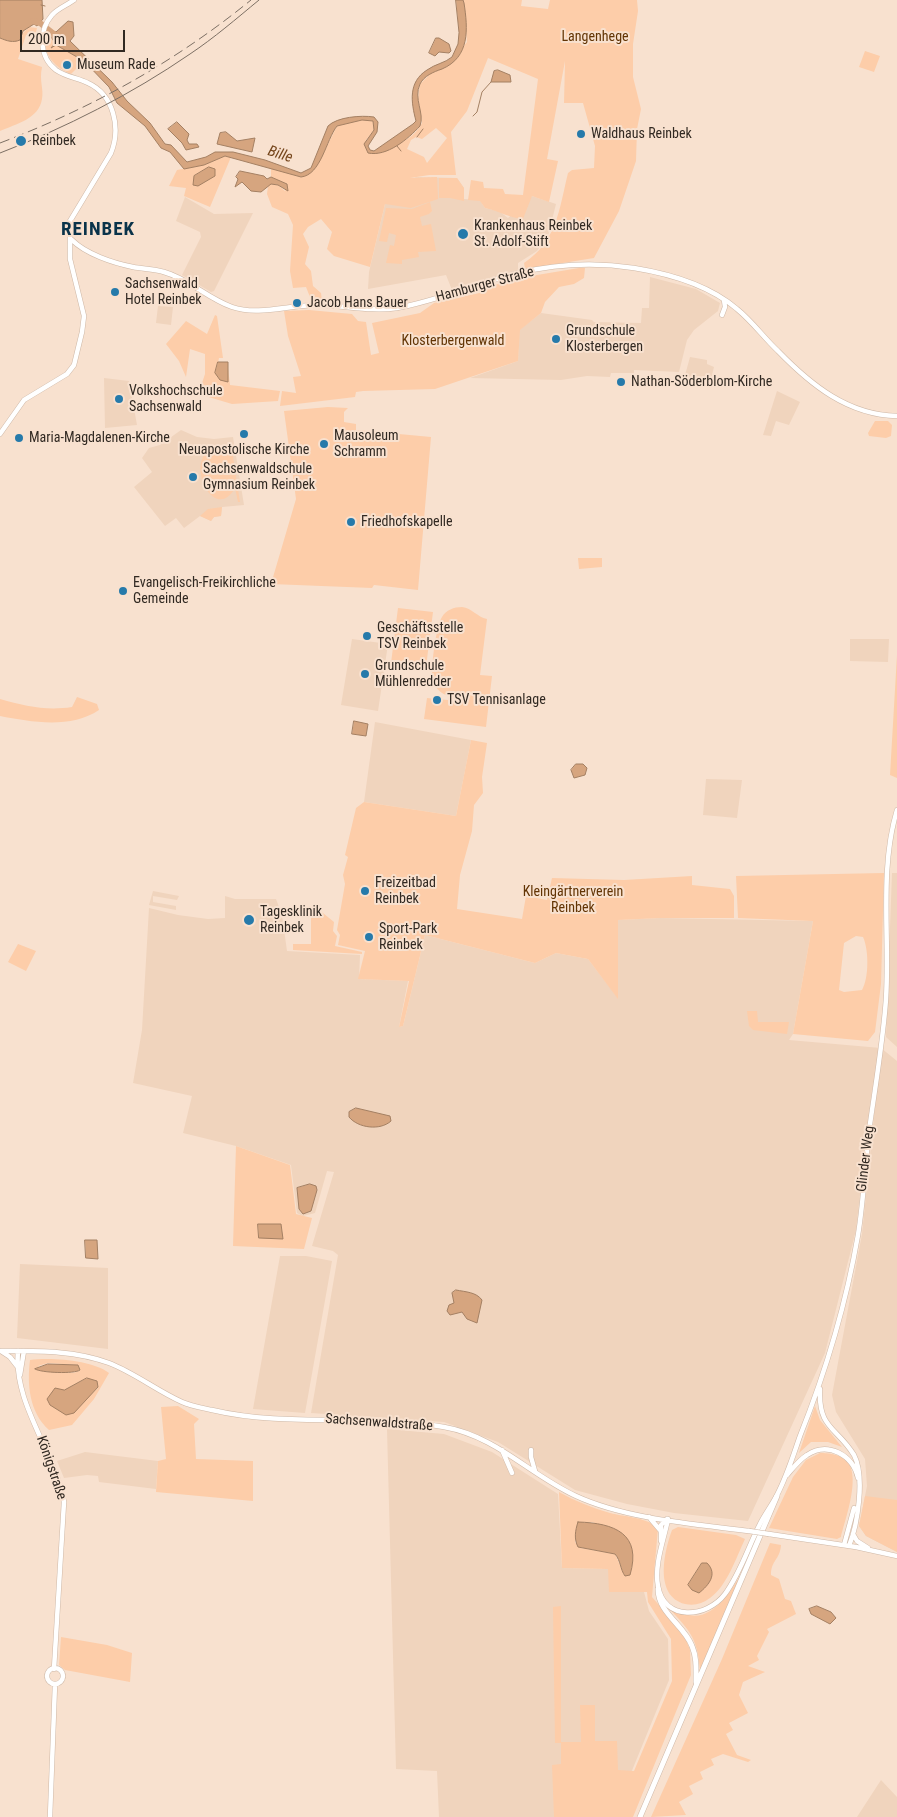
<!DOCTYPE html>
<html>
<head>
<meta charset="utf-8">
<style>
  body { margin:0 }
  #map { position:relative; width:897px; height:1817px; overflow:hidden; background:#f8e1cf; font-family:"Roboto Condensed",sans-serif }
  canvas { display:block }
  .scale { position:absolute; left:20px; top:30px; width:105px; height:22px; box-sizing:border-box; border:2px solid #312922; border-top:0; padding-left:6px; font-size:15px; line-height:18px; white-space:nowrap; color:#312922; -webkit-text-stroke:4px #f8e1cf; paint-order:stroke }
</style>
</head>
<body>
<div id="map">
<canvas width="897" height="1817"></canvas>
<div class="scale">200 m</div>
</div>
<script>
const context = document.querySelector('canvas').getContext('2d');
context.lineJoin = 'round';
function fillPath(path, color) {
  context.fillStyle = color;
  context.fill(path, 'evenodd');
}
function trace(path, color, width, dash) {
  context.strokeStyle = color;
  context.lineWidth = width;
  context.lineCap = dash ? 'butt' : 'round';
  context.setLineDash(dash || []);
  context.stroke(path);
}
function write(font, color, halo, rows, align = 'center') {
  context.font = font + ' "Roboto Condensed",sans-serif';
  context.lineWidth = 4;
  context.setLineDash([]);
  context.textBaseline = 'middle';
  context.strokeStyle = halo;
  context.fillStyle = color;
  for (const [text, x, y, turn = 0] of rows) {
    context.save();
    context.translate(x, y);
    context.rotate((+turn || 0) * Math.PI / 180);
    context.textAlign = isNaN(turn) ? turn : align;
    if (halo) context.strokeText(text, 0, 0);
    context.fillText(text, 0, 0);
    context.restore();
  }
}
fillPath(new Path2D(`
  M416,177L457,178L464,188V199L480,200L485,208L499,211L508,218L532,196L556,204L548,236L537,251L518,263V271L452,290L446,275L368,289L369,272L385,204Z
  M185,197L214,214L253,213L214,291L211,292L182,275L201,237L200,232L176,221Z
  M650,277L696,289L720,303L718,311L694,330L687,340L679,372L634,370V373H611L610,377L587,376L561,380L470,378L518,361L519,330L541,313L592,320L594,322L641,323L642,308H649Z
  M158,306L173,307L171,325L156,323Z
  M690,357L707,360V364L714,367L710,383L684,379Z
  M104,378L129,381L137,425L105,428Z
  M777,391L800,402L789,425L776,421L771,436L763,435Z
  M181,430L197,437L214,439L233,437L244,505L222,507L221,516L214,517L211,521L200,516L184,528L176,518L165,526L134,487L152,472L142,458L149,448L160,445Z
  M352,639L388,644L378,711L341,705Z
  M850,639H889L888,662L850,661Z
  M375,722L471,740L456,816L364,802Z
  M706,779L742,780L737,818L703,815Z
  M892,873H897V1047L886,1037Z
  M153,891L179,896L177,900L153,896V902L176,906V910L149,905Z
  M225,896L235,899H276L282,915L287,951L360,955L359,979L408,981L399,1027L403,1026L425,935L535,963L556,953L588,959L618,998V920L660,918L813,921L793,1034L789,1040L881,1048L897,1061V1552L866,1536L859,1526L867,1486L865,1459L836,1412L832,1395L862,1234L880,1056L872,1091L856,1230L825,1353L748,1521L674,1513L627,1504L575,1490L498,1442L444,1422L311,1413L338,1255L333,1251L312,1246L334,1172L327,1171L315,1213L303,1216L297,1213L291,1165L236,1146L183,1133L192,1096L133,1083L142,1030L149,908L178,915L208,919L225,918Z
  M280,1256H306L332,1261L305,1413L253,1409Z
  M20,1264L108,1268V1349L17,1338Z
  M387,1429L444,1434L492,1452L558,1494L562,1568L609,1569V1592H644L649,1611L668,1639L669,1680L613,1817H439L437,1771L396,1769Z
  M85,1452L158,1461L156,1489L99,1482L98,1476L87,1475L64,1478L57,1461Z
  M881,1780L897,1797V1817H857Z`), '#f0d4bd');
fillPath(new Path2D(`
  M463,0H522L521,6L548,9L550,0H637L638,11L633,44V77L641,109L637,129L636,161L619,211L594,258L525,269L524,263C557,241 559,210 568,173L572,170L594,168L595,146L583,103H564L565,61L547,159L558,161L549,202L532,196L523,219C509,218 499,211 485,208L480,201L468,200L471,180L483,182L484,188L503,189L505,194L523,195L538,79L488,58L467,111L451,132L456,175H429L410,178L437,177L438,199L411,208L385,204L370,267L334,256L327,249L332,232L321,219L308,227L303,234L309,247L305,264L311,271L313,286L321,293L322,301L312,302L306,287L293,288L290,271L293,225L288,214L272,207L267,194L268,186L271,184L278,185L285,191L287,184L271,177V168L301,177L319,162L337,126C348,123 362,117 373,121L374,130L366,140L368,153C387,148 412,143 422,123L418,99L420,84L431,73L447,66L467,42ZM436,128L447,138L427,163L424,157L407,149L411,140L416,137L422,139Z
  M29,27L37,28L36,32L26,35L18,59L42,67C39,81 44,89 42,99C39,119 16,124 0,131V38L14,42Z
  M47,31L56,45L84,61L71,74C53,67 40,51 47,31Z
  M865,51L880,56L874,72L859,67Z
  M225,156L231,157L210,207L184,196L186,188L169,186L177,170L204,165Z
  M439,178H457L464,188V201L450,198H439Z
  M430,202L432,211L429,214L420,217L422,226L431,224L436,251L418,252L419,257L402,260V264L386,263L390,245L394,246L396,235L389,233L387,242L379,241L386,208L412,209Z
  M579,268H585L584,278L574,284L559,287L545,302L541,313L520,330L518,361L435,389L363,391L356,392L355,397L280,406L282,391L296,393L293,377L301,376L288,336L284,311L309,310L352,314L358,321L366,322L371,355L379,353L372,323L420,313L434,303L484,292L491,286L519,278Z
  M215,315L217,316L223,358H219L217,368L218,378L228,376V368L230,385L280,391L278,401L232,404L195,393L199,392L205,374V354L190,349L186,377L179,361L166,344L186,321L207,334Z
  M328,407L348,408L344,412V422L356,424V430L431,437L418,590L374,585L372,588L271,584L296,499L284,411Z
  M875,421H888L892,425L891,436L886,438L869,436L868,433Z
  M213,448L222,449L229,454V450H232L240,502H238L235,488C214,525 183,460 213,448Z
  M222,507L221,516L214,517L211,521L200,516L208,509Z
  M578,558H602V567L579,569Z
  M462,607C472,608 477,617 487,619L480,675L492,676L486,727L424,719L427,698L468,702L469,695H478V692C467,691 458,701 446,695C440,693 435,687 433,681C430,671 436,626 442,617C446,610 454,607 462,607Z
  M398,608L433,612L426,667L391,663Z
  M897,655V778L890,775Z
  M77,697L97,704L99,710C71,729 31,722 0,716V699C25,706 46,711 72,707Z
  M471,740L487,743L482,777L483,793L474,805L472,831L460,875L457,909L522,919L526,896L547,900L552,878L624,880L692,876V885L730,889L734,896V918H660L618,920V999L588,959L556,953L535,963L425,935L403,1026L399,1027L409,981L358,979L365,951L338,945L340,935L337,930L345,884L343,875L348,857L345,855L356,808L364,802L456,816Z
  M884,873L881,984L875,1032L868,1041L793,1034L813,921L738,918L736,876ZM856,936L863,937C869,950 869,978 862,990L844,992L839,990L844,943Z
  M318,909L334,922L333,931L337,936L335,946L362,952V954L293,950V944H311V913Z
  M18,944L36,951L26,971L8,962Z
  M747,1011H757L758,1022H789L787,1034L753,1030L749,1026Z
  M236,1146L290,1165L296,1214L312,1218L304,1249L233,1246Z
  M30,1360C50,1357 93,1360 109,1373L94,1399L72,1425L49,1430C29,1412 27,1384 30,1360ZM48,1363L78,1365L80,1370C73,1376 56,1371 46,1372L38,1366ZM87,1378L98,1388L90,1395L64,1390Z
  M178,1406L199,1419L194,1424L196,1459L253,1461V1501L156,1492L158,1461L166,1459L161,1407Z
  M815,1406L820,1420L842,1447L828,1442H811L799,1453Z
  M820,1453C828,1453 836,1454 843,1458C864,1470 845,1519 841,1537L837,1539L769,1528L793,1477L806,1460Z
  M559,1492C575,1501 593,1508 610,1513C625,1517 646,1517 658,1528L652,1597L684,1634L690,1650L691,1675L633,1817H554L552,1765L561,1764V1743H555L553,1607L561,1606V1742H581L580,1705H595V1741H617L618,1770L634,1771L672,1681L671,1639L648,1602L647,1592H609L608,1569L562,1568ZM578,1522H592L619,1531L625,1576L615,1554L581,1548L575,1542Z
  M865,1496L897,1500V1552L866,1536L859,1526Z
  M678,1527L736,1535L745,1539C736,1558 727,1586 710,1598C702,1604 694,1606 685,1604C654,1596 664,1552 672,1530Z
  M770,1543L781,1545C780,1560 771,1560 771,1575L779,1579L785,1599L791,1601L796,1614L767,1629L769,1632L757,1656L759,1660L748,1666L765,1672L743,1682L739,1695L748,1713L729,1723L733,1730L726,1734L737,1755L751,1760L748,1762L723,1754L711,1759L714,1765L700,1772L703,1779L689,1786L693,1794L679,1802L686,1815L651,1817L722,1659Z
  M744,1569L700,1672C698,1633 686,1629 664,1602C671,1606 678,1612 685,1614C713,1624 733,1588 744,1569Z
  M61,1637L107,1645L132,1653L130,1682L65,1670L59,1665Z`), '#fdcda9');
const water = new Path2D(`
  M0,0H42L43,19L37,26L34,24L23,31L20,40C13,43 7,41 0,38Z
  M456,0H463L464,3C468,29 470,57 442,69C433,72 424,76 420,84C413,99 425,113 420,126C408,139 387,157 368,153L364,144L374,130L373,121L362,120L337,126C326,140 321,175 301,177L225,156L204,165L184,169L170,152L161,148L145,126L117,103L109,87L84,61L56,45L51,48L55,43L47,31L48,29L56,32L68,21L73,22L74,36L70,41L112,82L127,101L150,123L165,144L171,145L187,162L206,157L215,152H233L265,160L301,173L311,168L328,126C337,117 361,115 374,117L378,122L377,132L368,146L370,150L374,151L413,124L416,121C411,102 408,82 427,70C435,64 445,63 452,57L458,44L459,33Z
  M436,38H439L449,44L451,51L449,53L439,52L435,56L429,53Z
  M498,70L510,75L511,82H491L494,71Z
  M177,122L189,134L187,140L189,144H197L199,147L186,150L182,143L168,129Z
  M226,132L237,141L255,138L252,152L217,144L220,133Z
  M209,167L215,169V176L198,186L193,185L194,176Z
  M240,171L264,176L267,179L271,177L287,184L288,191L278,185L271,184L261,192L251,191L242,182L235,187L238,179L236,177Z
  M218,362H228V382L220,380L215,373Z
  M354,721L368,724L366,736L352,734Z
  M576,764H583L587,768L585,775L574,778L571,770Z
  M356,1108L390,1116L391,1121C380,1131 358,1128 349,1117V1112Z
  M310,1184L316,1186L317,1190L311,1211L303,1214L299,1209L297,1188Z
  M258,1224H281L283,1239L259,1238Z
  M85,1240H97L98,1259L86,1258Z
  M456,1290C466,1292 476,1292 482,1300L477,1323L467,1319L462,1312L450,1315L447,1311L449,1305L454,1303L452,1293Z
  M48,1364L78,1365L80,1370C75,1374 41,1373 35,1369Z
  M87,1378L97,1381L98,1387L74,1413L66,1415L50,1405L47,1399L55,1388L64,1390Z
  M578,1522C615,1523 642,1534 630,1575L625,1576C620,1569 621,1561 615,1554L578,1547C574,1539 575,1531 578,1522Z
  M702,1563H707C718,1574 709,1585 699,1593L692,1590L688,1585Z
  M817,1606L831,1612L836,1618L830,1624L811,1614L809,1609Z`);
fillPath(water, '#d6a57f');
trace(water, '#a48063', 1);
trace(new Path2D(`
  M41,5L45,6
  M473,116L477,112L482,92L491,82
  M417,137L423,129
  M397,146L401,151`), '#a48063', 1);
trace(new Path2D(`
  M33,21L40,23L54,34`), '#d6a57f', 6);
const major = new Path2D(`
  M72,240C86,254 113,263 133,267C143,269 154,269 164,272C189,279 207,298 232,307C258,316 289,305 316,305C344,305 370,312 397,308C438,301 477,283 518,273C556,264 596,262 634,268C671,274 709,285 737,309C753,322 764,338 778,351C811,385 848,415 897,416
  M722,315L725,307L724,300
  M0,434L24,400L67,374L74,365L82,332L84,316L70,259V221L111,153C121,128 114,95 88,83C78,78 66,77 56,70C39,57 38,31 52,15C57,9 67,5 74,0
  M0,1351C37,1351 74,1350 109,1363C135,1373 157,1391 182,1402C191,1406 203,1408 212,1410C288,1428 368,1413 444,1427C496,1436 530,1475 576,1496C626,1519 694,1524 749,1531
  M1,1351L10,1357L17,1366
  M18,1351C13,1404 55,1451 64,1502L54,1669
  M20,1375L24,1351
  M820,1389C818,1429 837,1427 854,1455C865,1476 858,1524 849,1546
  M502,1450L512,1473
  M531,1450V1457L535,1471
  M787,1475C793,1468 799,1460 807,1455C828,1441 853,1455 858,1478
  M649,1517L660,1530
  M668,1519C664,1540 654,1564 658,1586C664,1622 707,1618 725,1594C741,1572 748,1547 760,1524C765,1514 772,1505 777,1495C787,1476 793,1456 800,1436C826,1371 846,1304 858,1235C864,1199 865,1161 870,1124C876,1082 883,1041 886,999C890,937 879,870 897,810
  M769,1534L856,1547L897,1556
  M853,1534L857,1541L868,1548
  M661,1541V1525L667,1519
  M844,1545L854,1508
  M47 1676a8 8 0 1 1 16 0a8 8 0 1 1-16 0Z
  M50,1817L55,1684`);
const highway = new Path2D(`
  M658,1589C658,1613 684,1625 692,1646C697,1658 696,1669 696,1682
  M640,1817L777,1496`);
trace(major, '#ceb8a7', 5.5);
trace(highway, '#ceb8a7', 6);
trace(major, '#fff', 4.5);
trace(highway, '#fff', 5);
trace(new Path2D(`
  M0,153C65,128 132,94 190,54C214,38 236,19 259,0`), '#7c6f64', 1);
trace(new Path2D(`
  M0,143C92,108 175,62 251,0`), '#7c6f64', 1, [10, 5]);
const majorBridge = new Path2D(`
  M749,1531L769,1534`);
trace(majorBridge, '#ceb8a7', 5.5, []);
trace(majorBridge, '#fff', 4.5);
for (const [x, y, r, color] of [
  [67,65,5,"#267aaa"],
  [581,134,5,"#267aaa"],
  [21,141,6,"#267aaa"],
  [463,234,6,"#267aaa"],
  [115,292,5,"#267aaa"],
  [297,303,5,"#267aaa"],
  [556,339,5,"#267aaa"],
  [621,382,5,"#267aaa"],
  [119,399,5,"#267aaa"],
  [244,434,5,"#267aaa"],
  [19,438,5,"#267aaa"],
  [324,444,5,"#267aaa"],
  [193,477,5,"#267aaa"],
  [351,522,5,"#267aaa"],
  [123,591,5,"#267aaa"],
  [367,636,5,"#267aaa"],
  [365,674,5,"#267aaa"],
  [437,700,5,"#267aaa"],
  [365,891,5,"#267aaa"],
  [249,920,6,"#267aaa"],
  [369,937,5,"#267aaa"]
]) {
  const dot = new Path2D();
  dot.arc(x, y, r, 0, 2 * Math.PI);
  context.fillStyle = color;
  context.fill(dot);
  trace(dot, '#f8e1cf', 2);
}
write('14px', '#623404', '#f8e1cf', [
  ["Langenhege",595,37],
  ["Klosterbergenwald",453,341],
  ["Kleingärtnerverein",573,892],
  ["Reinbek",573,908]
]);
write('14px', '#312922', '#f8e1cf', [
  ["Museum Rade",77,65],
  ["Waldhaus Reinbek",591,134],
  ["Reinbek",32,141],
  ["Krankenhaus Reinbek",474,226],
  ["St. Adolf-Stift",474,242],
  ["Sachsenwald",125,284],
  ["Hotel Reinbek",125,300],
  ["Jacob Hans Bauer",307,303],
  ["Grundschule",566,331],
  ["Klosterbergen",566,347],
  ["Nathan-Söderblom-Kirche",631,382],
  ["Volkshochschule",129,391],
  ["Sachsenwald",129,407],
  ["Mausoleum",334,436],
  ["Schramm",334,452],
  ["Maria-Magdalenen-Kirche",29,438],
  ["Neuapostolische Kirche",244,450,"center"],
  ["Sachsenwaldschule",203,469],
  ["Gymnasium Reinbek",203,485],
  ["Friedhofskapelle",361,522],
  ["Evangelisch-Freikirchliche",133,583],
  ["Gemeinde",133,599],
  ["Geschäftsstelle",377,628],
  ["TSV Reinbek",377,644],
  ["Grundschule",375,666],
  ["Mühlenredder",375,682],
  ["TSV Tennisanlage",447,700],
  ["Freizeitbad",375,883],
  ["Reinbek",375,899],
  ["Tagesklinik",260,912],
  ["Reinbek",260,928],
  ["Sport-Park",379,929],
  ["Reinbek",379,945]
], 'left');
write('14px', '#312922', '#f8e1cf', [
  ["Hamburger Straße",485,285,-15],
  ["Glinder Weg",866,1159,-83],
  ["Sachsenwaldstraße",379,1423,4],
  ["Königstraße",51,1468,71]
]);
write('italic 15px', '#75451b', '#f8e1cf', [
  ["Bille",280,155,18]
]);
context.letterSpacing = '1px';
write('bold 19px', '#0a334a', '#f8e1cf', [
  ["REINBEK",98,230]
]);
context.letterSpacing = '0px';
</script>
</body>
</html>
